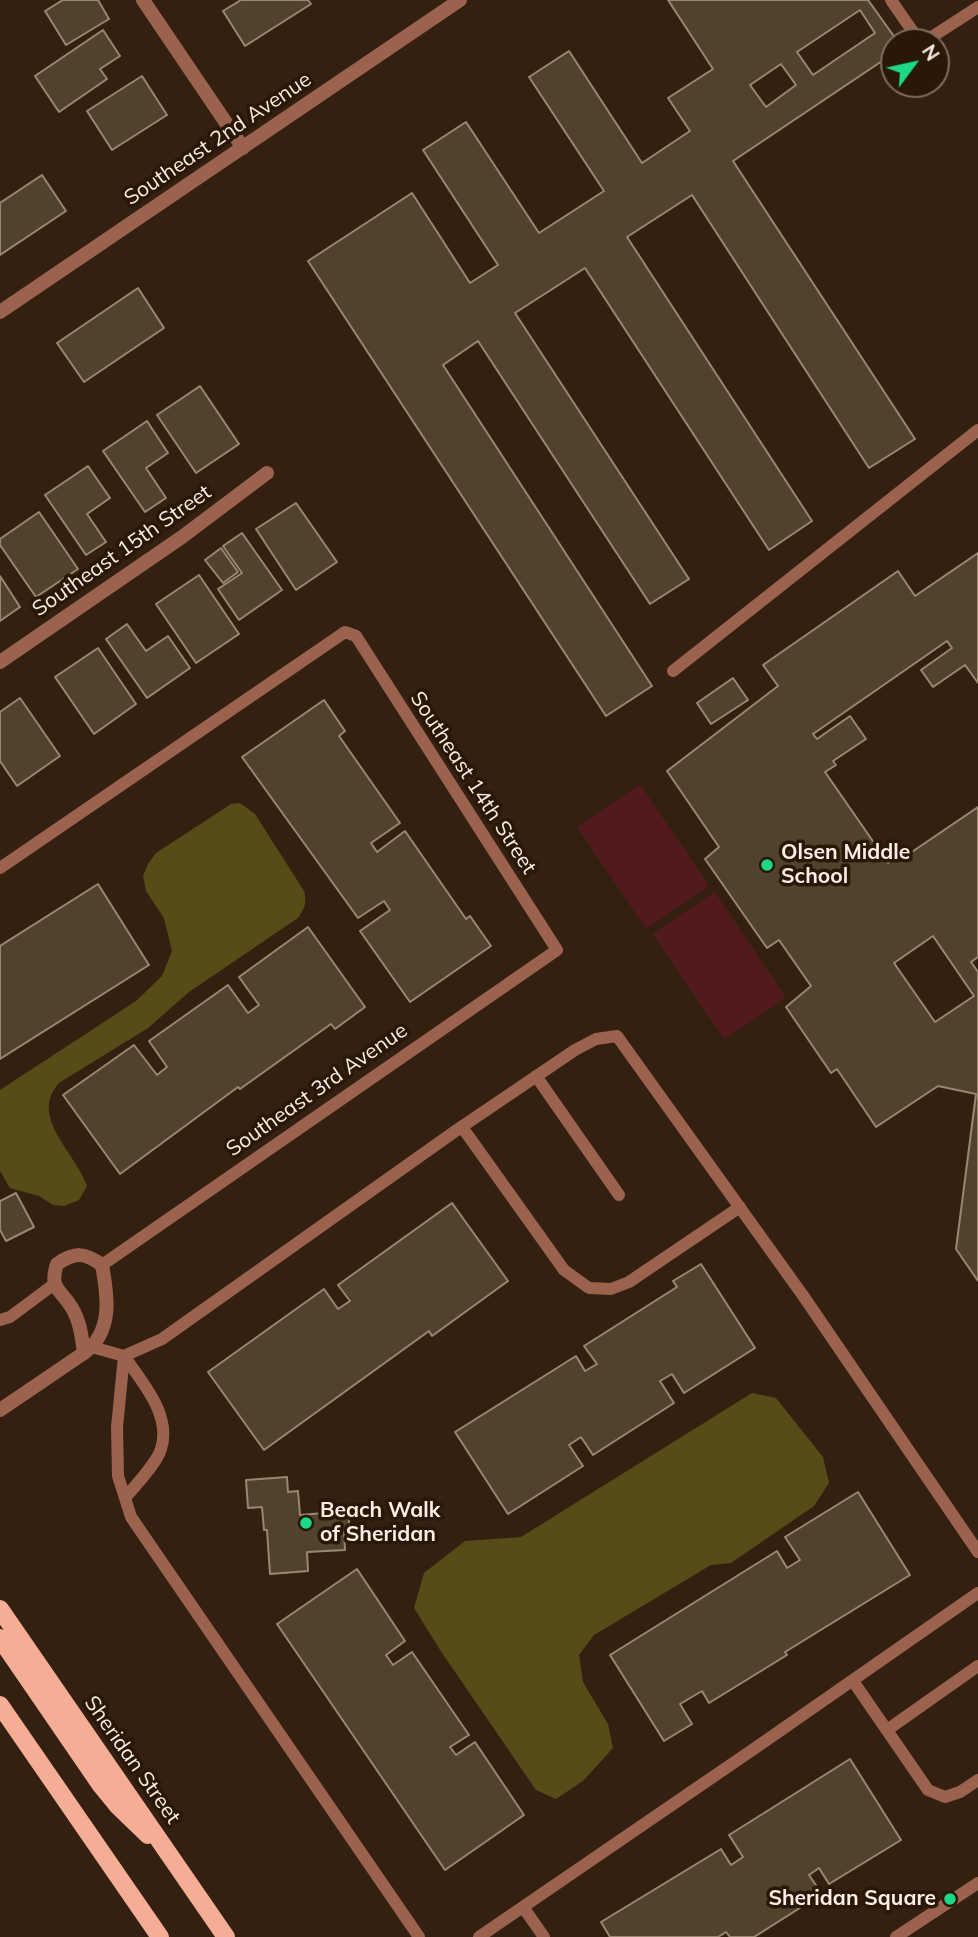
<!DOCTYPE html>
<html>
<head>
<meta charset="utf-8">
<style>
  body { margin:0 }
  #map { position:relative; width:978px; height:1937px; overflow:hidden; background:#332011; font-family:Mulish,sans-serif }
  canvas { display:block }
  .north { position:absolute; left:880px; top:28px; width:70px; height:70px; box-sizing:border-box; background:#291708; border:2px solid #7d6d60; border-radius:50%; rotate:57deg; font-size:19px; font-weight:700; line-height:28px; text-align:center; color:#faede3 }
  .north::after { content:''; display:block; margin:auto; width:24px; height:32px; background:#1cd988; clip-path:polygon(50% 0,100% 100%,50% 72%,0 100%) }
</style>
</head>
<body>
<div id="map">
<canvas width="978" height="1937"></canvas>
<div class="north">N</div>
</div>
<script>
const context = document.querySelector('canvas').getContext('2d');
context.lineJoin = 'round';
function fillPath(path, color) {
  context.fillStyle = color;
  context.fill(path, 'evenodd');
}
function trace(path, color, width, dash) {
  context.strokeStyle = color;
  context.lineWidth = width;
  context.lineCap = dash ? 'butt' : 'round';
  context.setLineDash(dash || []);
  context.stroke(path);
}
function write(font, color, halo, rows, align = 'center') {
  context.font = font + ' Mulish,sans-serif';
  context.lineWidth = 7;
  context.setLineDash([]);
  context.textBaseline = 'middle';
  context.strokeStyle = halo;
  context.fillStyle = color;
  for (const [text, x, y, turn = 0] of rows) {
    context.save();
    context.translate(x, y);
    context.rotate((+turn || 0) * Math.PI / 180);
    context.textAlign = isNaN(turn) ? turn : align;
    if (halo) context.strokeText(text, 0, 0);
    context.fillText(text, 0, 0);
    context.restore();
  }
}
fillPath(new Path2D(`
  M640,784L709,886L646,929L577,827Z
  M715,892L786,998L724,1039L653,934Z`), '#511a1d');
fillPath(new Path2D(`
  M240,803L255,814L304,891C307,902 305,908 298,918L189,992L148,1028L59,1083C28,1117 77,1154 87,1186L79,1200L64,1206L53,1205L39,1196L10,1188L0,1171V1090L136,1001L162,976L172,951L164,918L146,891L143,876L148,864L156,853L231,804Z
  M752,1393L776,1398L823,1457L829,1483L814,1506L731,1563L711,1565L594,1635L579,1655L583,1682L608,1724L613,1748L583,1781L556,1799L536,1790L442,1653L414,1608L424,1573L465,1541L521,1537Z`), '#564c18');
const building = new Path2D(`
  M63,0H98L109,19L66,45L45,11Z
  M241,0H308L311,4L245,46L223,11Z
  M668,0H868L898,42H894V53L733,161L915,439L869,468L692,195L627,237L812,521L769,550L585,268L515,313L689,579L650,604L478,341L443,365L652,686L606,716L308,261L412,193L470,283L498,265L423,150L466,122L539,233L604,191L529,77L569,51L642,163L690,131L668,98L713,69ZM860,10L875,33L813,75L797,52ZM781,64L796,85L766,107L750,85Z
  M103,30L120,56L100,69L107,79L59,112L35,76Z
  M142,76L167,115L112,150L87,111Z
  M42,175L66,211L0,255V203Z
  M138,288L164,328L84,382L57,343Z
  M200,386L239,444L196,473L157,415Z
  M147,421L168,453L146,468L166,498L145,512L103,451Z
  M88,466L110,498L87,514L106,542L86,555L45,495Z
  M296,503L337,562L296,590L256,529Z
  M39,512L78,569L36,597L0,545V539Z
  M242,533L282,590L239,620L218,589L242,573L223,546Z
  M221,548L238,572L223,583L205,560Z
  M978,553V683L965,665L933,687L921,670L952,648L947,641L813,734L817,739L850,716L866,739L833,761L836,765L825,772L888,863L898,856L900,860L978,807V957L971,962L978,972V1281L956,1249L976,1094L938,1086L876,1127L837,1069L831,1073L786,1007L811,986L779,940L767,948L705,859L719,847L667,771L778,686L763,665L898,571L915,596ZM933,936L974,996L935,1022L894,963Z
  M199,575L239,634L196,663L156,604Z
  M0,576L20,607L0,621Z
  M127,624L146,651L168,636L190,668L147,698L106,639Z
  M98,648L136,704L94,734L55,677Z
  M733,678L748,700L711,724L697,703Z
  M20,698L60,756L17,786L0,761V712Z
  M324,700L345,731L339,736L400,823L371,843L377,852L405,831L466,919L470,916L491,946L410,1002L360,931L390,910L384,901L358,918L242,757Z
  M98,884L149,965L0,1059V946Z
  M308,927L365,1007L335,1029L331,1024L240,1089L238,1087L120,1174L63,1095L134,1045L157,1075L167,1067L149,1041L228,985L248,1013L259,1005L239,977Z
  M16,1193L34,1227L6,1241L0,1230V1201Z
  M452,1203L508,1281L432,1336L429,1331L264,1450L208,1372L324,1289L338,1309L350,1301L338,1285Z
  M701,1264L755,1348L684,1393L672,1374L660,1381L674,1403L593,1455L581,1437L569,1445L583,1466L508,1514L455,1432L576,1356L585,1371L597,1364L584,1346L677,1287L673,1281Z
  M287,1477L288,1492L298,1491L300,1515L348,1511L350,1532H344L345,1550L307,1552L308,1571L270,1574L267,1530H264L262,1507L248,1508L246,1480Z
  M858,1492L910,1575L785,1652L787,1655L709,1703L702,1691L680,1704L692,1724L664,1741L610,1655L777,1551L787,1568L800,1560L785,1537Z
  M357,1569L405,1641L386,1655L393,1665L412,1652L469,1735L450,1747L456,1755L475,1742L524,1815L445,1870L277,1624Z
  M850,1759L901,1840L829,1884L819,1868L809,1875L822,1894L754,1937H730L726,1932L718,1937H610L601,1922L721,1849L731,1865L743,1857L729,1835Z`);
fillPath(building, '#50422d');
trace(building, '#988871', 2);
trace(new Path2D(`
  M891,0L920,42
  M924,42L978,7
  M673,671L978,430
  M0,868L345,632L356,636L557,950L102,1265
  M536,1076L619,1195
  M462,1127L564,1270L589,1288L611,1289L629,1282L740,1207
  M0,1320L10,1317L53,1285
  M92,1347L124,1356L162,1339L454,1132L575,1050L596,1039L617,1036L804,1297L978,1552
  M124,1356L117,1427L118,1476L131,1517L419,1937
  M124,1356C142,1382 172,1415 161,1449C157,1463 135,1486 125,1498
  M853,1681L928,1790L945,1797L960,1792L978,1780
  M887,1730L978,1666
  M523,1907L544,1937
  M479,1937L761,1744L978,1593
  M896,1937L978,1883`), '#9b624e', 12);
trace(new Path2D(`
  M143,0L243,148
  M0,312L460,0
  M0,662L182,537L267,473
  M0,1410L84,1353C113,1332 108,1297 102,1265C84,1252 75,1252 57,1264C49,1290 60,1288 72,1308C80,1321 82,1338 84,1353`), '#9b624e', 14);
trace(new Path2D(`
  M0,1609L226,1937
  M0,1638L100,1784L118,1806L148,1835
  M0,1705L160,1937`), '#f5ad95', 18);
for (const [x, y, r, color] of [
  [767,865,7,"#1cd988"],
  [306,1523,7,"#1cd988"],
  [950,1899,7,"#1cd988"]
]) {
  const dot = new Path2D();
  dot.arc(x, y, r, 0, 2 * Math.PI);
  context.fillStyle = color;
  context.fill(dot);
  trace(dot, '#291708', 2.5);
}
write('21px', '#faede3', '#291708', [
  ["Southeast 2nd Avenue",218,139,-34],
  ["Southeast 15th Street",122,551,-35],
  ["Southeast 14th Street",473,783,57],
  ["Southeast 3rd Avenue",317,1090,-35],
  ["Sheridan Street",132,1760,55]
]);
write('bold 21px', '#faede3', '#291708', [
  ["Olsen Middle",781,853],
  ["School",781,877],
  ["Beach Walk",320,1511],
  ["of Sheridan",320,1535],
  ["Sheridan Square",936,1899,"right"]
], 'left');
</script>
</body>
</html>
